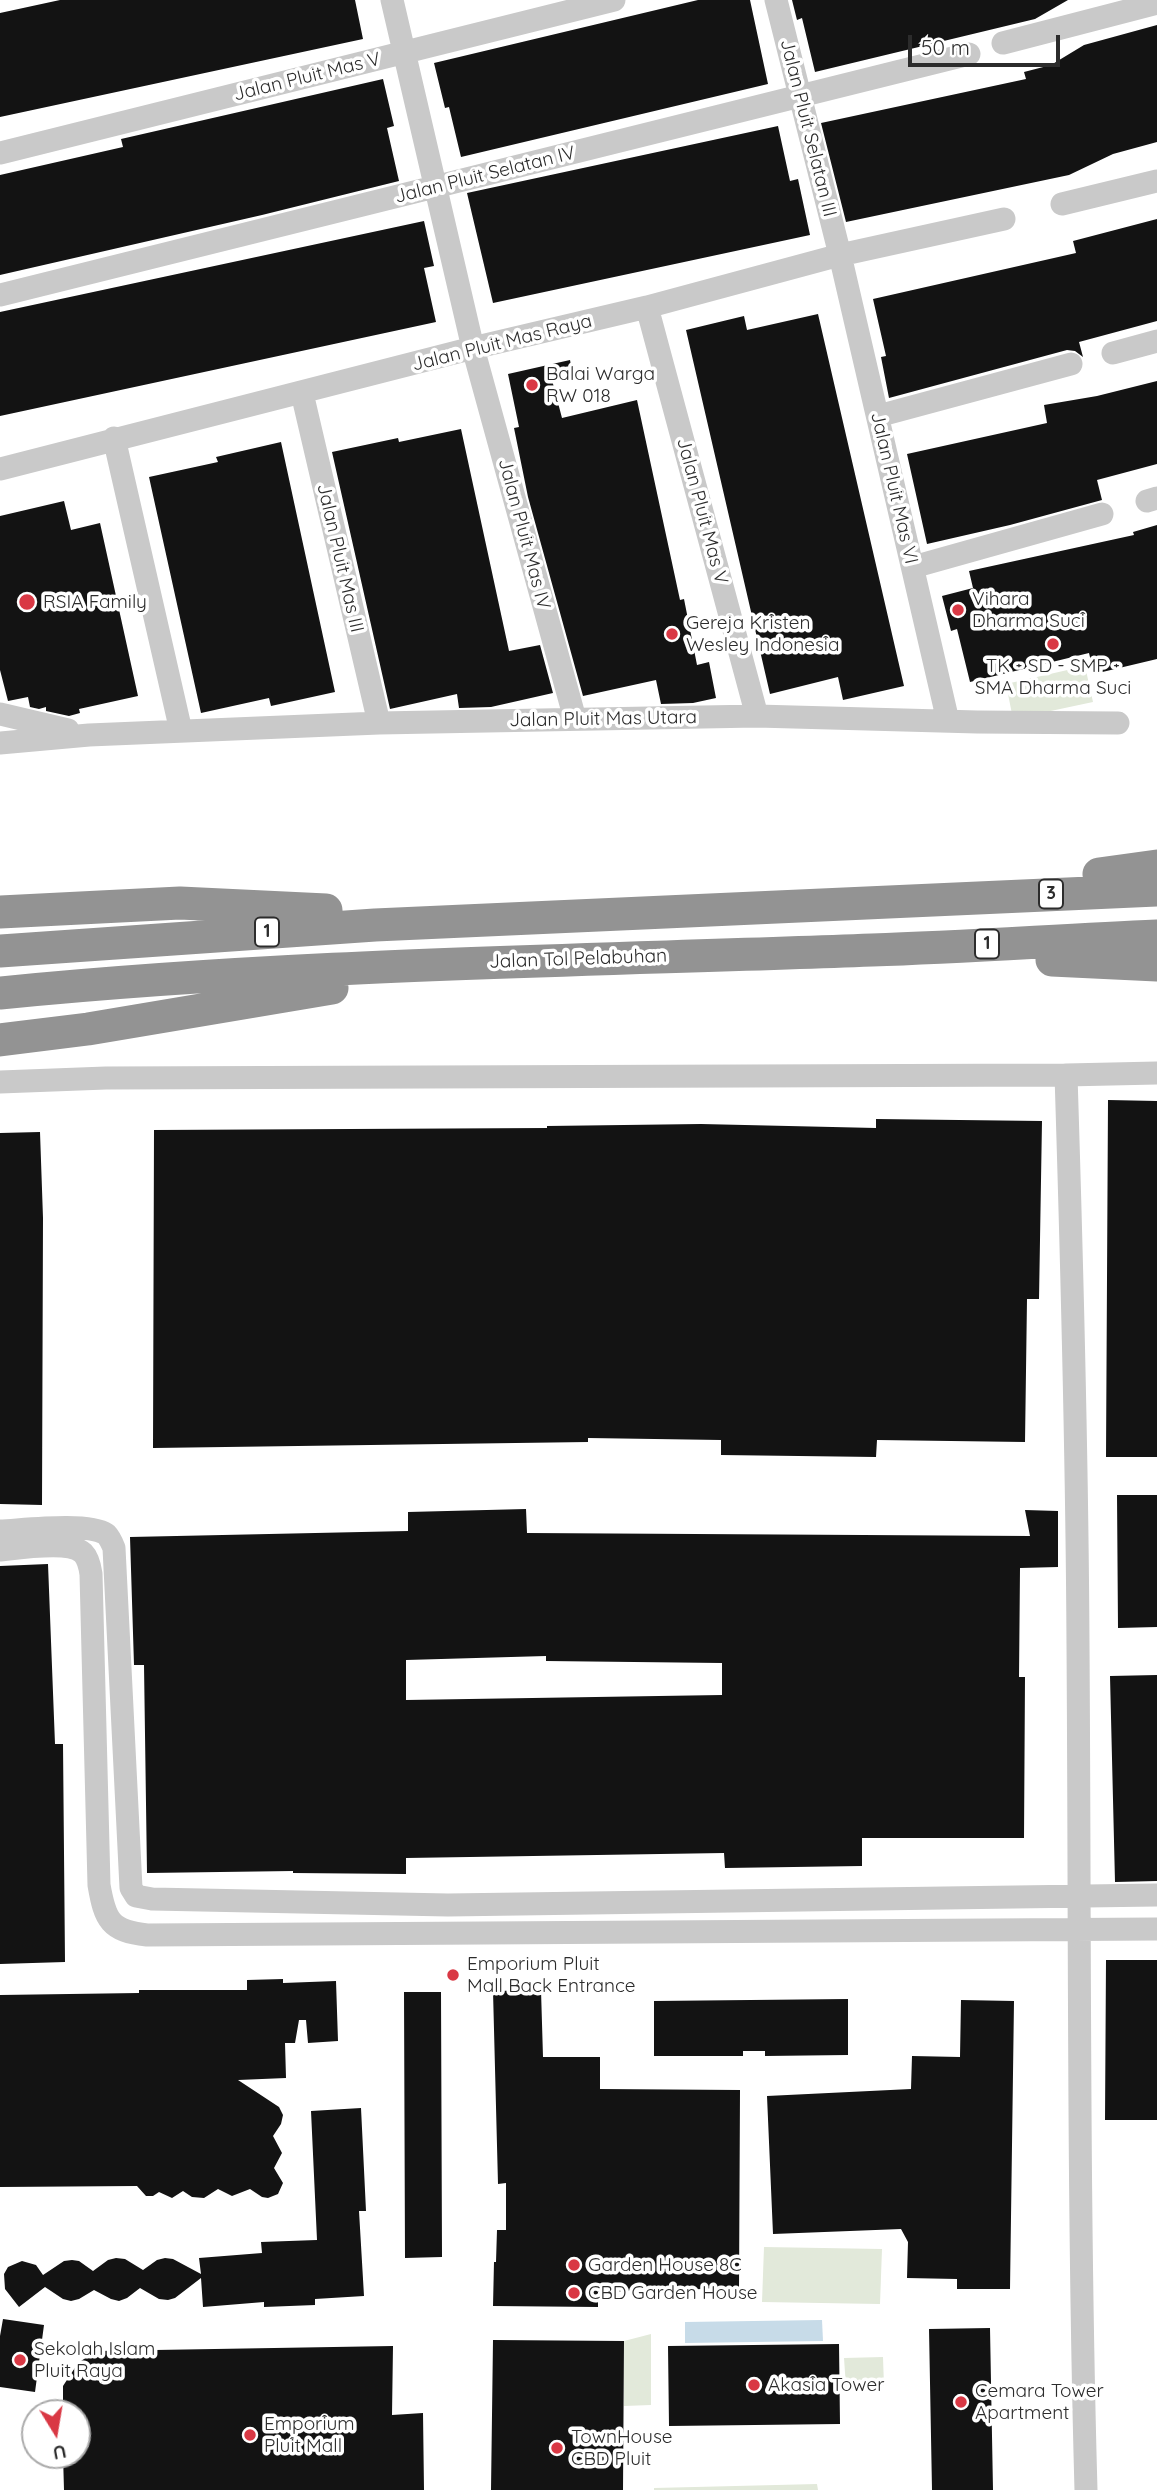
<!DOCTYPE html>
<html>
<head>
<meta charset="utf-8">
<style>
  body { margin:0 }
  #map { position:relative; width:1157px; height:2490px; overflow:hidden; background:#fff; font-family:Quicksand,sans-serif }
  canvas { display:block }
  .north { position:absolute; left:21px; top:2399px; width:70px; height:70px; box-sizing:border-box; background:#fff; border:2px solid #ababab; border-radius:50%; rotate:169deg; font-size:19px; font-weight:700; line-height:28px; text-align:center; color:#2c2c2c }
  .north::after { content:''; display:block; margin:auto; width:24px; height:32px; background:#d93844; clip-path:polygon(50% 0,100% 100%,50% 72%,0 100%) }
  .scale { position:absolute; left:908px; top:35px; width:152px; height:32px; box-sizing:border-box; border:4px solid #2c2c2c; border-top:0; padding-left:9px; font-size:21px; line-height:24px; white-space:nowrap; color:#2c2c2c; -webkit-text-stroke:5px #fff; paint-order:stroke }
</style>
</head>
<body>
<div id="map">
<canvas width="1157" height="2490"></canvas>
<div class="north">U</div>
<div class="scale">50 m</div>
</div>
<script>
const context = document.querySelector('canvas').getContext('2d');
context.lineJoin = 'round';
function fillPath(path, color) {
  context.fillStyle = color;
  context.fill(path, 'evenodd');
}
function trace(path, color, width, dash) {
  context.strokeStyle = color;
  context.lineWidth = width;
  context.lineCap = dash ? 'butt' : 'round';
  context.setLineDash(dash || []);
  context.stroke(path);
}
function write(font, color, halo, rows, align = 'center') {
  context.font = font + ' Quicksand,sans-serif';
  context.lineWidth = 7;
  context.setLineDash([]);
  context.textBaseline = 'middle';
  context.strokeStyle = halo;
  context.fillStyle = color;
  for (const [text, x, y, turn = 0] of rows) {
    context.save();
    context.translate(x, y);
    context.rotate((+turn || 0) * Math.PI / 180);
    context.textAlign = isNaN(turn) ? turn : align;
    if (halo) context.strokeText(text, 0, 0);
    context.fillText(text, 0, 0);
    context.restore();
  }
}
fillPath(new Path2D(`
  M1085,666L1093,702L1013,719L1006,684Z
  M764,2247L882,2249L880,2304L762,2302Z
  M651,2334V2405L624,2406V2341Z
  M883,2357L884,2386L846,2387L844,2358Z
  M817,2484L818,2490H654V2488Z`), '#e2e9da');
fillPath(new Path2D(`
  M822,2320L823,2341L685,2343V2322Z`), '#c7dbe8');
fillPath(new Path2D(`
  M60,0H355L363,39L0,117V13Z
  M698,0H750L768,84L461,157L449,107L445,108L434,63Z
  M792,0H1068L1035,19L815,72L802,18L797,20Z
  M1157,25V142L1113,154L1069,175L846,222L821,123L1026,79L1024,72L1051,65L1084,45Z
  M383,79L394,126L387,128L399,181L262,215L0,275V175L123,147L121,139Z
  M778,126L790,181L798,179L810,235L493,303L467,193Z
  M1157,219V321L1079,342L1083,357L1075,351L1067,350L889,398L881,357L886,356L873,299L1076,253L1073,241Z
  M424,221L434,266L424,268L436,322L0,416V312Z
  M818,314L904,686L843,700L838,677L770,694L686,330L744,316L747,330Z
  M570,360L573,375L552,380L562,418L637,400L680,600L684,599L697,665L709,662L716,698L693,703L661,704L656,680L583,696L528,497L514,428L519,427L508,374Z
  M1157,381V464L1097,480L1102,500L1010,525L927,544L907,454L1047,423L1044,405L1097,396Z
  M461,429L509,651L540,645L553,693L491,707L459,708L457,694L390,709L332,452L398,438L399,442Z
  M281,442L335,692L271,706L269,698L201,713L149,477L218,462L216,457Z
  M64,501L71,530L100,523L138,696L79,709L80,713L69,716L46,711V707L39,709L30,707L28,697L8,701L0,670V516Z
  M1157,525V659L1094,674L1089,653L970,682L957,629L951,631L942,596L973,588L969,571L1134,535L1133,532Z
  M1108,1100L1157,1101V1457H1106Z
  M876,1119L1042,1121L1039,1299H1027L1025,1442L877,1440L876,1457L721,1455V1440L588,1438V1442L153,1448L154,1130L547,1128V1126L701,1124L876,1128Z
  M40,1132L43,1218L42,1505L0,1504V1133Z
  M1117,1495H1157V1627L1118,1628Z
  M526,1509L527,1533L1030,1536L1025,1510L1058,1511V1567L1020,1568L1019,1677H1025L1024,1838H862V1866L725,1868L724,1853L406,1858V1874L293,1873V1871L147,1873L144,1665H134L130,1537L408,1531V1512ZM546,1656V1661L722,1663V1695L406,1700V1660Z
  M48,1564L55,1744H63L65,1962L0,1964V1566Z
  M1157,1675V1881L1115,1882L1110,1676Z
  M1106,1960H1157V2120H1105Z
  M283,1979V1983L336,1981L338,2041L308,2043L306,2020H299L295,2043H285L286,2078L238,2080L279,2107L283,2115L281,2124L273,2136L282,2153L274,2168L283,2183L278,2194L268,2198L262,2197L250,2189L232,2196L218,2189L204,2198L192,2197L183,2191L172,2198L159,2192L153,2196H146L137,2186L0,2187V1995L139,1993V1990H247V1980Z
  M541,1990L543,2057H600V2089L740,2090L739,2288L598,2292V2307L493,2306L494,2262H496L497,2230H506V2183L498,2184L493,1991Z
  M404,1992H441L442,2257L405,2258Z
  M848,1999V2055L765,2056V2051H743V2056H654V2001Z
  M961,2000L1014,2001L1010,2289H957V2279L907,2278L908,2242L901,2229L773,2234L767,2096L911,2089L912,2056L960,2057Z
  M361,2108L366,2211H359L364,2296L315,2299V2305L264,2307V2302L203,2307L201,2278L175,2298L168,2300L159,2299L140,2288L127,2298L119,2301L111,2299L94,2290L79,2299L71,2301L63,2299L45,2287L19,2307L5,2289L4,2274L8,2267L22,2261L36,2265L43,2275L64,2261L72,2260L79,2261L93,2271L108,2260L116,2258L125,2259L143,2270L157,2260L165,2258L173,2259L201,2274L199,2258L262,2253L261,2242L317,2240L311,2111Z
  M3,2319L44,2325L35,2392L0,2387V2336Z
  M990,2328L993,2490H932L929,2329Z
  M493,2340L624,2341L623,2490H491Z
  M839,2344L840,2424L669,2426L668,2346Z
  M393,2346L392,2415L423,2413L424,2490H64L63,2455H77V2413H63V2386L78,2363L96,2351Z`), '#131313');
trace(new Path2D(`
  M392,0L473,348L575,719
  M776,0L840,255L948,721
  M1003,43L1157,3
  M0,153L614,0
  M1062,204L1157,181
  M0,295L969,54
  M647,307L757,716
  M1113,353L1157,341
  M302,393L379,723
  M878,416L1071,364
  M114,438L181,731
  M0,469L473,348L647,307L840,255L1004,219
  M1147,501L1157,498
  M913,567L1102,514
  M0,714L68,730
  M0,743L89,735L379,723L757,716L977,722L1118,723
  M1066,1075C1072,1265 1077,1454 1078,1644C1080,1926 1078,2208 1086,2490
  M0,1082L106,1078L1066,1075L1157,1073
  M0,1531C23,1530 88,1522 106,1534C110,1538 112,1543 114,1548L131,1888L136,1896L152,1899L448,1905L1157,1895
  M0,1550C18,1548 70,1540 83,1553C88,1558 90,1567 91,1574L99,1885C105,1920 110,1931 147,1935L1157,1929`), '#c9c9c9', 23);
trace(new Path2D(`
  M1099,874L1157,866
  M0,912L180,903L326,910
  M0,951L375,925L1157,890
  M1052,960L1157,965
  M0,993C290,964 581,961 872,950C967,947 1062,940 1157,936
  M0,1040L88,1029L332,988`), '#939393', 33);
for (const [x, y, r, color] of [
  [532,385,7,"#d93844"],
  [27,602,9,"#d93844"],
  [958,610,7,"#d93844"],
  [672,634,7,"#d93844"],
  [1053,644,7,"#d93844"],
  [453,1975,7,"#d93844"],
  [574,2265,7,"#d93844"],
  [574,2293,7,"#d93844"],
  [20,2360,7,"#d93844"],
  [754,2385,7,"#d93844"],
  [961,2402,7,"#d93844"],
  [250,2435,7,"#d93844"],
  [557,2448,7,"#d93844"]
]) {
  const dot = new Path2D();
  dot.arc(x, y, r, 0, 2 * Math.PI);
  context.fillStyle = color;
  context.fill(dot);
  trace(dot, '#fff', 2.5);
}
for (const [x, y, w] of [
  [1051,894,24],
  [267,932,24],
  [987,944,24]
]) {
  const box = new Path2D();
  box.roundRect(x - w / 2, y - 14.5, w, 29, 5);
  context.fillStyle = '#fff';
  context.fill(box);
  trace(box, '#2c2c2c', 2);
}
write('bold 18px', '#2c2c2c', null, [
  ["3",1051,894],
  ["1",267,932],
  ["1",987,944]
]);
write('19px', '#2c2c2c', '#fff', [
  ["Jalan Pluit Mas V",307,77,-14],
  ["Jalan Pluit Selatan III",808,128,76],
  ["Jalan Pluit Selatan IV",485,175,-14],
  ["Jalan Pluit Mas Raya",502,343,-14],
  ["Jalan Pluit Mas VI",894,488,77],
  ["Jalan Pluit Mas V",702,511,75],
  ["Jalan Pluit Mas IV",524,534,75],
  ["Jalan Pluit Mas III",340,558,77],
  ["Jalan Pluit Mas Utara",603,719,-1],
  ["Jalan Tol Pelabuhan",578,959,-2]
]);
write('19px', '#2c2c2c', '#fff', [
  ["Balai Warga",546,374],
  ["RW 018",546,396],
  ["Vihara",972,599],
  ["Dharma Suci",972,621],
  ["RSIA Family",43,602],
  ["Gereja Kristen",686,623],
  ["Wesley Indonesia",686,645],
  ["TK - SD - SMP -",1053,666,"center"],
  ["SMA Dharma Suci",1053,688,"center"],
  ["Emporium Pluit",467,1964],
  ["Mall Back Entrance",467,1986],
  ["Garden House 8C",588,2265],
  ["CBD Garden House",588,2293],
  ["Sekolah Islam",34,2349],
  ["Pluit Raya",34,2371],
  ["Akasia Tower",768,2385],
  ["Cemara Tower",975,2391],
  ["Apartment",975,2413],
  ["Emporium",264,2424],
  ["Pluit Mall",264,2446],
  ["TownHouse",571,2437],
  ["CBD Pluit",571,2459]
], 'left');
</script>
</body>
</html>
